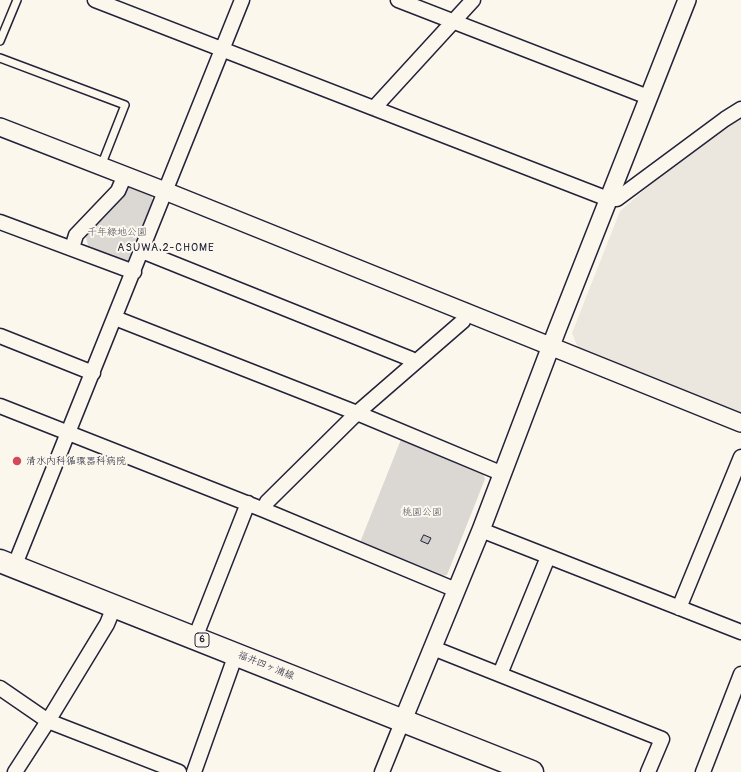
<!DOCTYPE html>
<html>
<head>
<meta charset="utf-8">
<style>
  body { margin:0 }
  canvas { display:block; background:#fbf7ec }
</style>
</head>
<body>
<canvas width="741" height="772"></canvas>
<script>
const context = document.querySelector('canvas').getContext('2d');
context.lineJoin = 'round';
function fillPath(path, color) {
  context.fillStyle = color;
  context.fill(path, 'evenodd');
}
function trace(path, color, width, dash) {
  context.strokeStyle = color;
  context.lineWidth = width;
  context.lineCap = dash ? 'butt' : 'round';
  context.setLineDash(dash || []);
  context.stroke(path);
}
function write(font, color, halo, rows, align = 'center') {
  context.font = font + ' Pangolin,"Klee One",sans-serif';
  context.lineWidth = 4;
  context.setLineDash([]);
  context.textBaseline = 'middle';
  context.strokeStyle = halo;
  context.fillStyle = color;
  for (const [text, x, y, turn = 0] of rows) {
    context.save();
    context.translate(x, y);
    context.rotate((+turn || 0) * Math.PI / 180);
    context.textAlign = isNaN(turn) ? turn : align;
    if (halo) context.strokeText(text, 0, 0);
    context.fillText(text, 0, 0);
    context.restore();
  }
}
fillPath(new Path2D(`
  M741,118V415L578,348L572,333L620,211L643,191L716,134Z`), '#ebe7df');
fillPath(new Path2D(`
  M127,185L151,194L154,207L132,266L89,249L84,230Z
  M402,437L481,469L485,479L447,575L442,576L359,545Z`), '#dbd8d3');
const building = new Path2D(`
  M424,535L431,538L428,544L421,541Z`);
fillPath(building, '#c6c2c0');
trace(building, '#22223b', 1);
const service = new Path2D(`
  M0,41L17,0
  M0,58L125,105L101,166`);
const minor = new Path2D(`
  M95,0L608,199H617L725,119L741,109
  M398,0L648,97
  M374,108L473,0
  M0,222L134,272
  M72,248L76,235L118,191L125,175
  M142,251L411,359L414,362
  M115,318L357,413L503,474
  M0,336L93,373
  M0,406L264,510L456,590
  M264,510L267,502L357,413L463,321L466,311
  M481,530L741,632
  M14,567L242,0
  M679,608L741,457
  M195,638L248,503
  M433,648L662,739L648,772
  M500,674L548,557
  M0,688L48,721L179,772
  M15,772L48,721L107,624L114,607
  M194,772L236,654
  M382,772L403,720
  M703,772L741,674`);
const tertiary = new Path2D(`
  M0,127L165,191L741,423
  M403,720L481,530L557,330L687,0`);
const primary = new Path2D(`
  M0,561L532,772`);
trace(service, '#22223b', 10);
trace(minor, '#22223b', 17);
trace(tertiary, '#22223b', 20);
trace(primary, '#22223b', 25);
trace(service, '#fbf7ec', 7);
trace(minor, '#fbf7ec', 14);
trace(tertiary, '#fbf7ec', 17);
trace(primary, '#fbf7ec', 22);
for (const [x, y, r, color] of [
  [17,461,5,"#d1495b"]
]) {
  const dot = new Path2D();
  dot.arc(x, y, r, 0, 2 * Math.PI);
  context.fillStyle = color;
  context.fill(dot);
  trace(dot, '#fbf7ec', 1.5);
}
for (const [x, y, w] of [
  [202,640,14]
]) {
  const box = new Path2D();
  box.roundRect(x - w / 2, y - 7, w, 14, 3);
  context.fillStyle = '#fbf7ec';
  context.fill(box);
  trace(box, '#22223b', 1);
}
write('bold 9px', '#22223b', null, [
  ["6",202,640]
]);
write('10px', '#505061', '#fbf7ec', [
  ["千年緑地公園",117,232],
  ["桃園公園",422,512]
]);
write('10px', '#22223b', '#fbf7ec', [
  ["清水内科循環器科病院",26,461]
], 'left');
write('10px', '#22223b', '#fbf7ec', [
  ["福井四ヶ浦線",266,666,22]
]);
context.letterSpacing = '1px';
write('11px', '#22223b', '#fbf7ec', [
  ["ASUWA 2-CHOME",166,248]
]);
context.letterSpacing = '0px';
</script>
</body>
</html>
